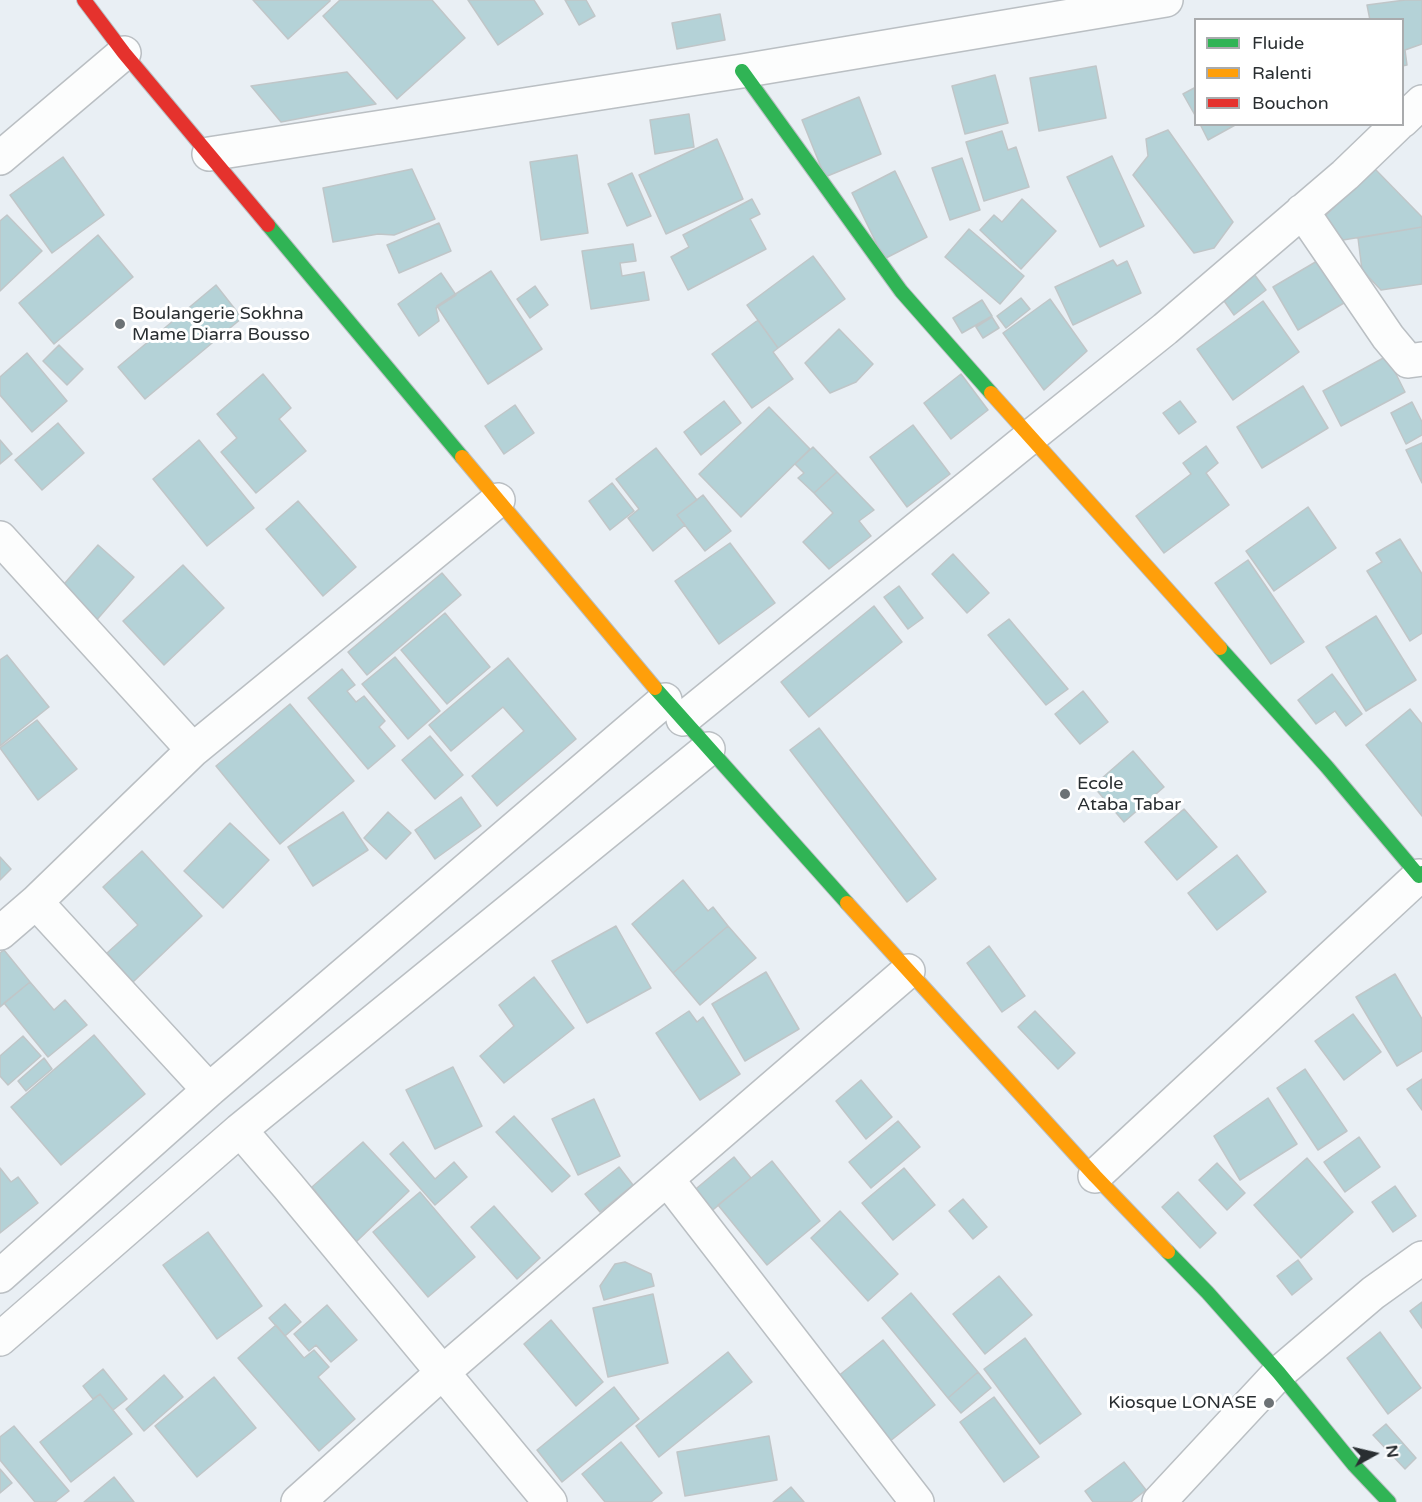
<!DOCTYPE html>
<html>
<head>
<meta charset="utf-8">
<style>
  body { margin:0 }
  #map { position:relative; width:1422px; height:1502px; overflow:hidden; background:#e9eff4; font-family:"Varela Round",sans-serif }
  canvas { display:block }
  .legend { position:absolute; left:1194px; top:18px; width:210px; height:108px; box-sizing:border-box; background:#fff; border:2px solid #a9abad; margin:0; padding:8px 10px; list-style:none; font-size:18px; color:#292e31 }
  .legend li { display:flex; align-items:center; gap:12px; height:30px }
  .legend b { width:30px; border:2px solid #a9abad }
  .north { position:absolute; left:1344px; top:1424px; width:60px; height:60px; -webkit-text-stroke:4px #fff; paint-order:stroke; rotate:82deg; font-size:16px; font-weight:700; line-height:24px; text-align:center; color:#292e31 }
  .north::after { content:''; display:block; margin:auto; width:21px; height:27px; background:#292e31; clip-path:polygon(50% 0,100% 100%,50% 72%,0 100%) }
</style>
</head>
<body>
<div id="map">
<canvas width="1422" height="1502"></canvas>
<ul class="legend">
<li><b style="height:8px;background:#30b455"></b>Fluide</li>
<li><b style="height:8px;background:#ff9f0a"></b>Ralenti</li>
<li><b style="height:8px;background:#e5322d"></b>Bouchon</li>
</ul>
<div class="north">N</div>
</div>
<script>
const context = document.querySelector('canvas').getContext('2d');
context.lineJoin = 'round';
function fillPath(path, color) {
  context.fillStyle = color;
  context.fill(path, 'evenodd');
}
function trace(path, color, width, dash) {
  context.strokeStyle = color;
  context.lineWidth = width;
  context.lineCap = dash ? 'butt' : 'round';
  context.setLineDash(dash || []);
  context.stroke(path);
}
function write(font, color, halo, rows, align = 'center') {
  context.font = font + ' "Varela Round",sans-serif';
  context.lineWidth = 6;
  context.setLineDash([]);
  context.textBaseline = 'middle';
  context.strokeStyle = halo;
  context.fillStyle = color;
  for (const [text, x, y, turn = 0] of rows) {
    context.save();
    context.translate(x, y);
    context.rotate((+turn || 0) * Math.PI / 180);
    context.textAlign = isNaN(turn) ? turn : align;
    if (halo) context.strokeText(text, 0, 0);
    context.fillText(text, 0, 0);
    context.restore();
  }
}
const building = new Path2D(`
  M253,0H330V1L288,39Z
  M340,0H432L465,38L397,99L323,16Z
  M468,0H534L543,14L498,45Z
  M565,0H586L595,16L579,25Z
  M1405,0H1422V44L1405,50L1407,65L1402,66V20H1370L1367,5Z
  M720,14L725,40L677,49L672,23Z
  M1096,66L1106,118L1039,131L1030,78Z
  M347,72L376,104L281,122L251,86Z
  M995,75L1008,123L965,134L952,86Z
  M1196,87V117L1183,94Z
  M859,97L881,154L825,177L802,120Z
  M689,114L694,147L655,154L650,120Z
  M1200,124H1237L1208,140Z
  M1168,130L1233,222L1214,248L1194,253L1133,175L1148,156L1146,139Z
  M1002,131L1008,150L1016,147L1029,187L984,201L966,142Z
  M717,139L743,199L666,234L639,175Z
  M577,155L588,233L541,240L530,162Z
  M1112,156L1144,226L1100,247L1067,177Z
  M63,157L104,215L52,253L10,195Z
  M962,158L980,210L950,220L932,168Z
  M1374,168L1422,217V227L1343,240L1324,217Z
  M412,169L435,219L394,235L378,234L333,242L323,188Z
  M895,171L927,237L884,259L852,193Z
  M632,173L651,216L627,226L608,184Z
  M752,199L760,214L750,219L766,249L688,290L671,257L689,247L683,235Z
  M1022,199L1056,231L1021,269L980,230L994,215L1002,222Z
  M7,215L42,251L0,291V221Z
  M439,223L451,251L399,273L387,245Z
  M1422,227V284L1381,290L1362,270L1358,238Z
  M969,229L1024,276L1000,304L945,257Z
  M98,235L133,277L54,344L19,303Z
  M633,244L636,261L620,263L622,276L644,272L649,300L591,309L582,251Z
  M813,256L845,299L778,348L747,305Z
  M1324,257L1349,300L1298,330L1273,287Z
  M1113,260L1117,266L1127,261L1141,293L1073,325L1055,287Z
  M491,271L542,349L488,384L437,306Z
  M441,273L456,295L436,308L439,321L419,336L398,304Z
  M1254,274L1266,290L1234,315L1222,298Z
  M216,285L242,318L145,399L118,367Z
  M535,286L548,305L530,318L517,299Z
  M1021,298L1030,309L1006,328L997,316Z
  M1050,299L1087,351L1044,390L1003,333Z
  M982,300L992,316L962,333L953,318Z
  M1263,301L1299,352L1233,400L1197,349Z
  M992,317L999,328L983,338L976,327Z
  M758,320L778,348L773,352L793,379L752,408L712,354Z
  M839,329L873,364L856,382L830,393L805,363Z
  M59,345L83,369L67,385L43,361Z
  M27,353L67,401L32,432L0,395V377Z
  M1387,356L1405,392L1341,426L1323,391Z
  M263,374L291,408L279,419L306,451L256,493L221,452L237,438L217,414Z
  M961,374L988,410L951,439L924,403Z
  M1303,386L1328,428L1262,468L1237,427Z
  M724,401L741,423L701,455L684,432Z
  M1180,401L1196,422L1179,434L1163,413Z
  M1412,402L1422,422V435L1406,444L1391,413Z
  M515,405L534,433L504,454L485,426Z
  M769,407L810,449L741,517L699,474Z
  M58,423L84,453L42,490L15,460Z
  M913,425L950,474L907,507L870,457Z
  M0,440L12,454L0,464Z
  M199,440L254,508L207,546L153,479Z
  M1422,443V483L1406,450Z
  M1206,446L1218,463L1206,473L1229,505L1164,553L1136,516L1191,474L1183,463Z
  M813,447L837,472L814,493L798,478L804,473L795,464Z
  M656,448L697,500L677,515L685,525L653,551L628,518L639,509L616,479Z
  M837,472L874,510L859,521L871,536L829,569L803,542L833,513L814,493Z
  M612,483L634,511L610,530L589,501Z
  M703,495L731,531L705,551L677,515Z
  M298,501L356,567L323,596L266,529Z
  M1308,507L1336,548L1274,591L1246,551Z
  M1400,539L1422,574V633L1410,641L1367,571L1382,562L1376,553Z
  M730,543L775,603L719,644L675,581Z
  M98,545L134,577L94,623L58,591Z
  M953,554L989,593L967,613L932,574Z
  M1248,560L1304,642L1271,664L1215,583Z
  M183,565L224,608L164,665L123,621Z
  M442,573L461,595L367,675L348,652Z
  M899,586L923,618L908,629L884,597Z
  M874,606L902,642L809,717L781,682Z
  M445,613L490,667L447,704L401,650Z
  M1376,616L1416,680L1366,711L1326,647Z
  M1009,619L1068,689L1046,705L988,635Z
  M7,655L49,707L0,746V660Z
  M395,657L440,711L408,739L362,684Z
  M508,658L576,739L497,806L472,776L524,731L503,707L451,751L429,725Z
  M342,669L355,685L347,691L356,702L364,696L385,721L379,727L395,746L368,769L308,698Z
  M1332,674L1362,714L1346,726L1335,711L1316,724L1298,700Z
  M1083,691L1108,722L1080,744L1055,714Z
  M290,704L354,781L280,844L216,766Z
  M1410,709L1422,724V816L1366,745Z
  M37,720L77,769L38,800L0,748Z
  M819,728L936,879L907,902L790,750Z
  M430,736L463,775L435,799L402,760Z
  M1133,751L1164,787L1124,822L1093,786Z
  M461,797L481,826L435,859L415,830Z
  M1184,809L1217,847L1177,880L1145,842Z
  M343,812L368,850L313,886L288,847Z
  M388,812L411,833L386,859L364,838Z
  M230,823L269,860L223,908L184,871Z
  M142,851L202,916L133,982L107,953L138,925L103,887Z
  M1237,855L1266,892L1217,930L1188,893Z
  M0,857L11,869L0,880Z
  M683,880L708,911L713,907L728,926L673,973L632,924Z
  M616,926L651,988L587,1023L552,961Z
  M728,926L756,958L700,1005L673,973Z
  M989,946L1025,996L1002,1012L967,963Z
  M4,950L30,982L0,1007V953Z
  M766,972L799,1029L745,1061L712,1004Z
  M1395,974L1422,1019V1051L1397,1066L1356,997Z
  M534,977L574,1028L504,1083L480,1056L514,1026L499,1005Z
  M30,982L54,1010L65,1000L87,1025L48,1057L4,1003Z
  M689,1011L697,1022L703,1017L740,1074L700,1100L656,1033Z
  M1035,1011L1075,1053L1058,1069L1018,1027Z
  M1353,1014L1381,1052L1344,1080L1315,1041Z
  M94,1035L145,1094L61,1165L11,1107Z
  M23,1036L41,1056L8,1085L0,1076V1056Z
  M44,1058L52,1069L26,1091L18,1081Z
  M453,1067L482,1126L435,1149L406,1090Z
  M1305,1069L1347,1131L1318,1150L1277,1088Z
  M1422,1079V1110L1407,1089Z
  M861,1080L892,1117L866,1139L836,1101Z
  M1268,1098L1297,1144L1240,1180L1214,1136Z
  M594,1099L620,1156L578,1175L552,1119Z
  M514,1116L570,1176L552,1192L496,1132Z
  M898,1121L920,1147L871,1188L849,1162Z
  M1359,1137L1380,1167L1345,1192L1324,1162Z
  M363,1142L409,1191L356,1242L312,1187Z
  M403,1142L435,1179L454,1162L467,1177L435,1205L390,1154Z
  M734,1157L751,1178L708,1214L691,1193Z
  M1307,1158L1353,1212L1301,1258L1254,1205Z
  M772,1161L820,1221L767,1265L718,1205Z
  M1217,1163L1245,1193L1227,1210L1199,1180Z
  M619,1167L633,1185L600,1212L585,1194Z
  M0,1168L11,1182L18,1177L38,1203L0,1233Z
  M904,1168L935,1205L893,1240L862,1203Z
  M1395,1186L1416,1216L1393,1232L1372,1202Z
  M420,1192L475,1257L428,1297L373,1232Z
  M1178,1192L1216,1233L1200,1248L1162,1207Z
  M963,1199L987,1227L973,1239L949,1211Z
  M494,1206L540,1258L517,1279L471,1227Z
  M840,1211L898,1274L868,1301L811,1238Z
  M208,1232L262,1306L217,1339L163,1265Z
  M1298,1260L1312,1279L1292,1295L1277,1276Z
  M625,1262L651,1274L654,1286L604,1300L600,1286L615,1264Z
  M999,1276L1032,1315L985,1354L953,1314Z
  M911,1293L978,1372L948,1398L882,1318Z
  M653,1294L668,1363L608,1377L593,1308Z
  M1422,1302V1328L1410,1311Z
  M285,1304L301,1322L285,1336L269,1318Z
  M327,1305L357,1340L331,1362L316,1345L309,1351L294,1334Z
  M551,1320L603,1382L576,1406L524,1344Z
  M276,1325L304,1358L314,1350L329,1367L318,1377L355,1419L319,1451L238,1358Z
  M1380,1332L1421,1388L1388,1414L1347,1358Z
  M1025,1338L1081,1414L1040,1444L984,1369Z
  M883,1340L935,1405L884,1446L832,1381Z
  M728,1352L752,1382L659,1457L636,1426Z
  M103,1369L127,1399L113,1410L100,1394L93,1399L83,1386Z
  M978,1372L991,1388L961,1413L948,1398Z
  M164,1375L183,1397L144,1431L126,1409Z
  M214,1377L256,1428L197,1477L155,1426Z
  M614,1387L639,1419L562,1482L537,1450Z
  M100,1394L132,1434L71,1482L40,1442Z
  M994,1397L1039,1457L1004,1482L960,1422Z
  M1386,1424L1416,1458L1405,1469L1373,1435Z
  M14,1426L69,1491L55,1502H35L0,1460V1437Z
  M769,1436L777,1480L685,1496L677,1452Z
  M621,1442L662,1493L651,1502H605L582,1474Z
  M1124,1462L1146,1490L1131,1502H1093L1085,1491Z
  M0,1469L12,1483L0,1493Z
  M114,1477L134,1502H84Z
  M791,1487L804,1502H773Z`);
fillPath(building, '#b4d2d7');
trace(building, '#c0c6c8', 1.5);
const street = new Path2D(`
  M1402,121L1422,102
  M209,154L742,71L1166,0
  M0,158L124,53
  M1302,211L1388,337L1408,361L1422,359
  M0,538L193,750
  M683,719L1030,437L1165,329L1345,175L1398,124
  M36,902L209,1090
  M0,933L36,902L193,750L498,500
  M240,1130L288,1186L550,1502
  M1095,1176L1419,876
  M667,1179L917,1502
  M0,1276L209,1090L665,700
  M0,1339L240,1130L708,749
  M298,1502L443,1372L908,971
  M1159,1502L1279,1373L1373,1293L1422,1258`);
const fast = new Path2D(`
  M742,71L901,291L991,393
  M268,225L462,457
  M1220,648L1327,767L1419,876L1422,873
  M655,688L847,903
  M1168,1252L1208,1293L1279,1373L1354,1465L1389,1502`);
const slow = new Path2D(`
  M991,393L1220,648
  M462,457L655,688
  M847,903L1095,1176L1168,1252`);
const jam = new Path2D(`
  M84,0L124,53L268,225`);
trace(street, '#babfc3', 36);
trace(fast, '#babfc3', 16);
trace(slow, '#babfc3', 16);
trace(jam, '#babfc3', 16);
trace(street, '#fcfdfd', 33);
trace(fast, '#30b455', 14);
trace(slow, '#ff9f0a', 14);
trace(jam, '#e5322d', 14);
for (const [x, y, r, color] of [
  [120,324,6,"#6c7275"],
  [1065,794,6,"#6c7275"],
  [1269,1403,6,"#6c7275"]
]) {
  const dot = new Path2D();
  dot.arc(x, y, r, 0, 2 * Math.PI);
  context.fillStyle = color;
  context.fill(dot);
  trace(dot, '#fff', 2);
}
write('18px', '#292e31', '#fff', [
  ["Boulangerie Sokhna",132,314],
  ["Mame Diarra Bousso",132,335],
  ["Ecole",1077,784],
  ["Ataba Tabar",1077,805],
  ["Kiosque LONASE",1257,1403,"right"]
], 'left');
</script>
</body>
</html>
